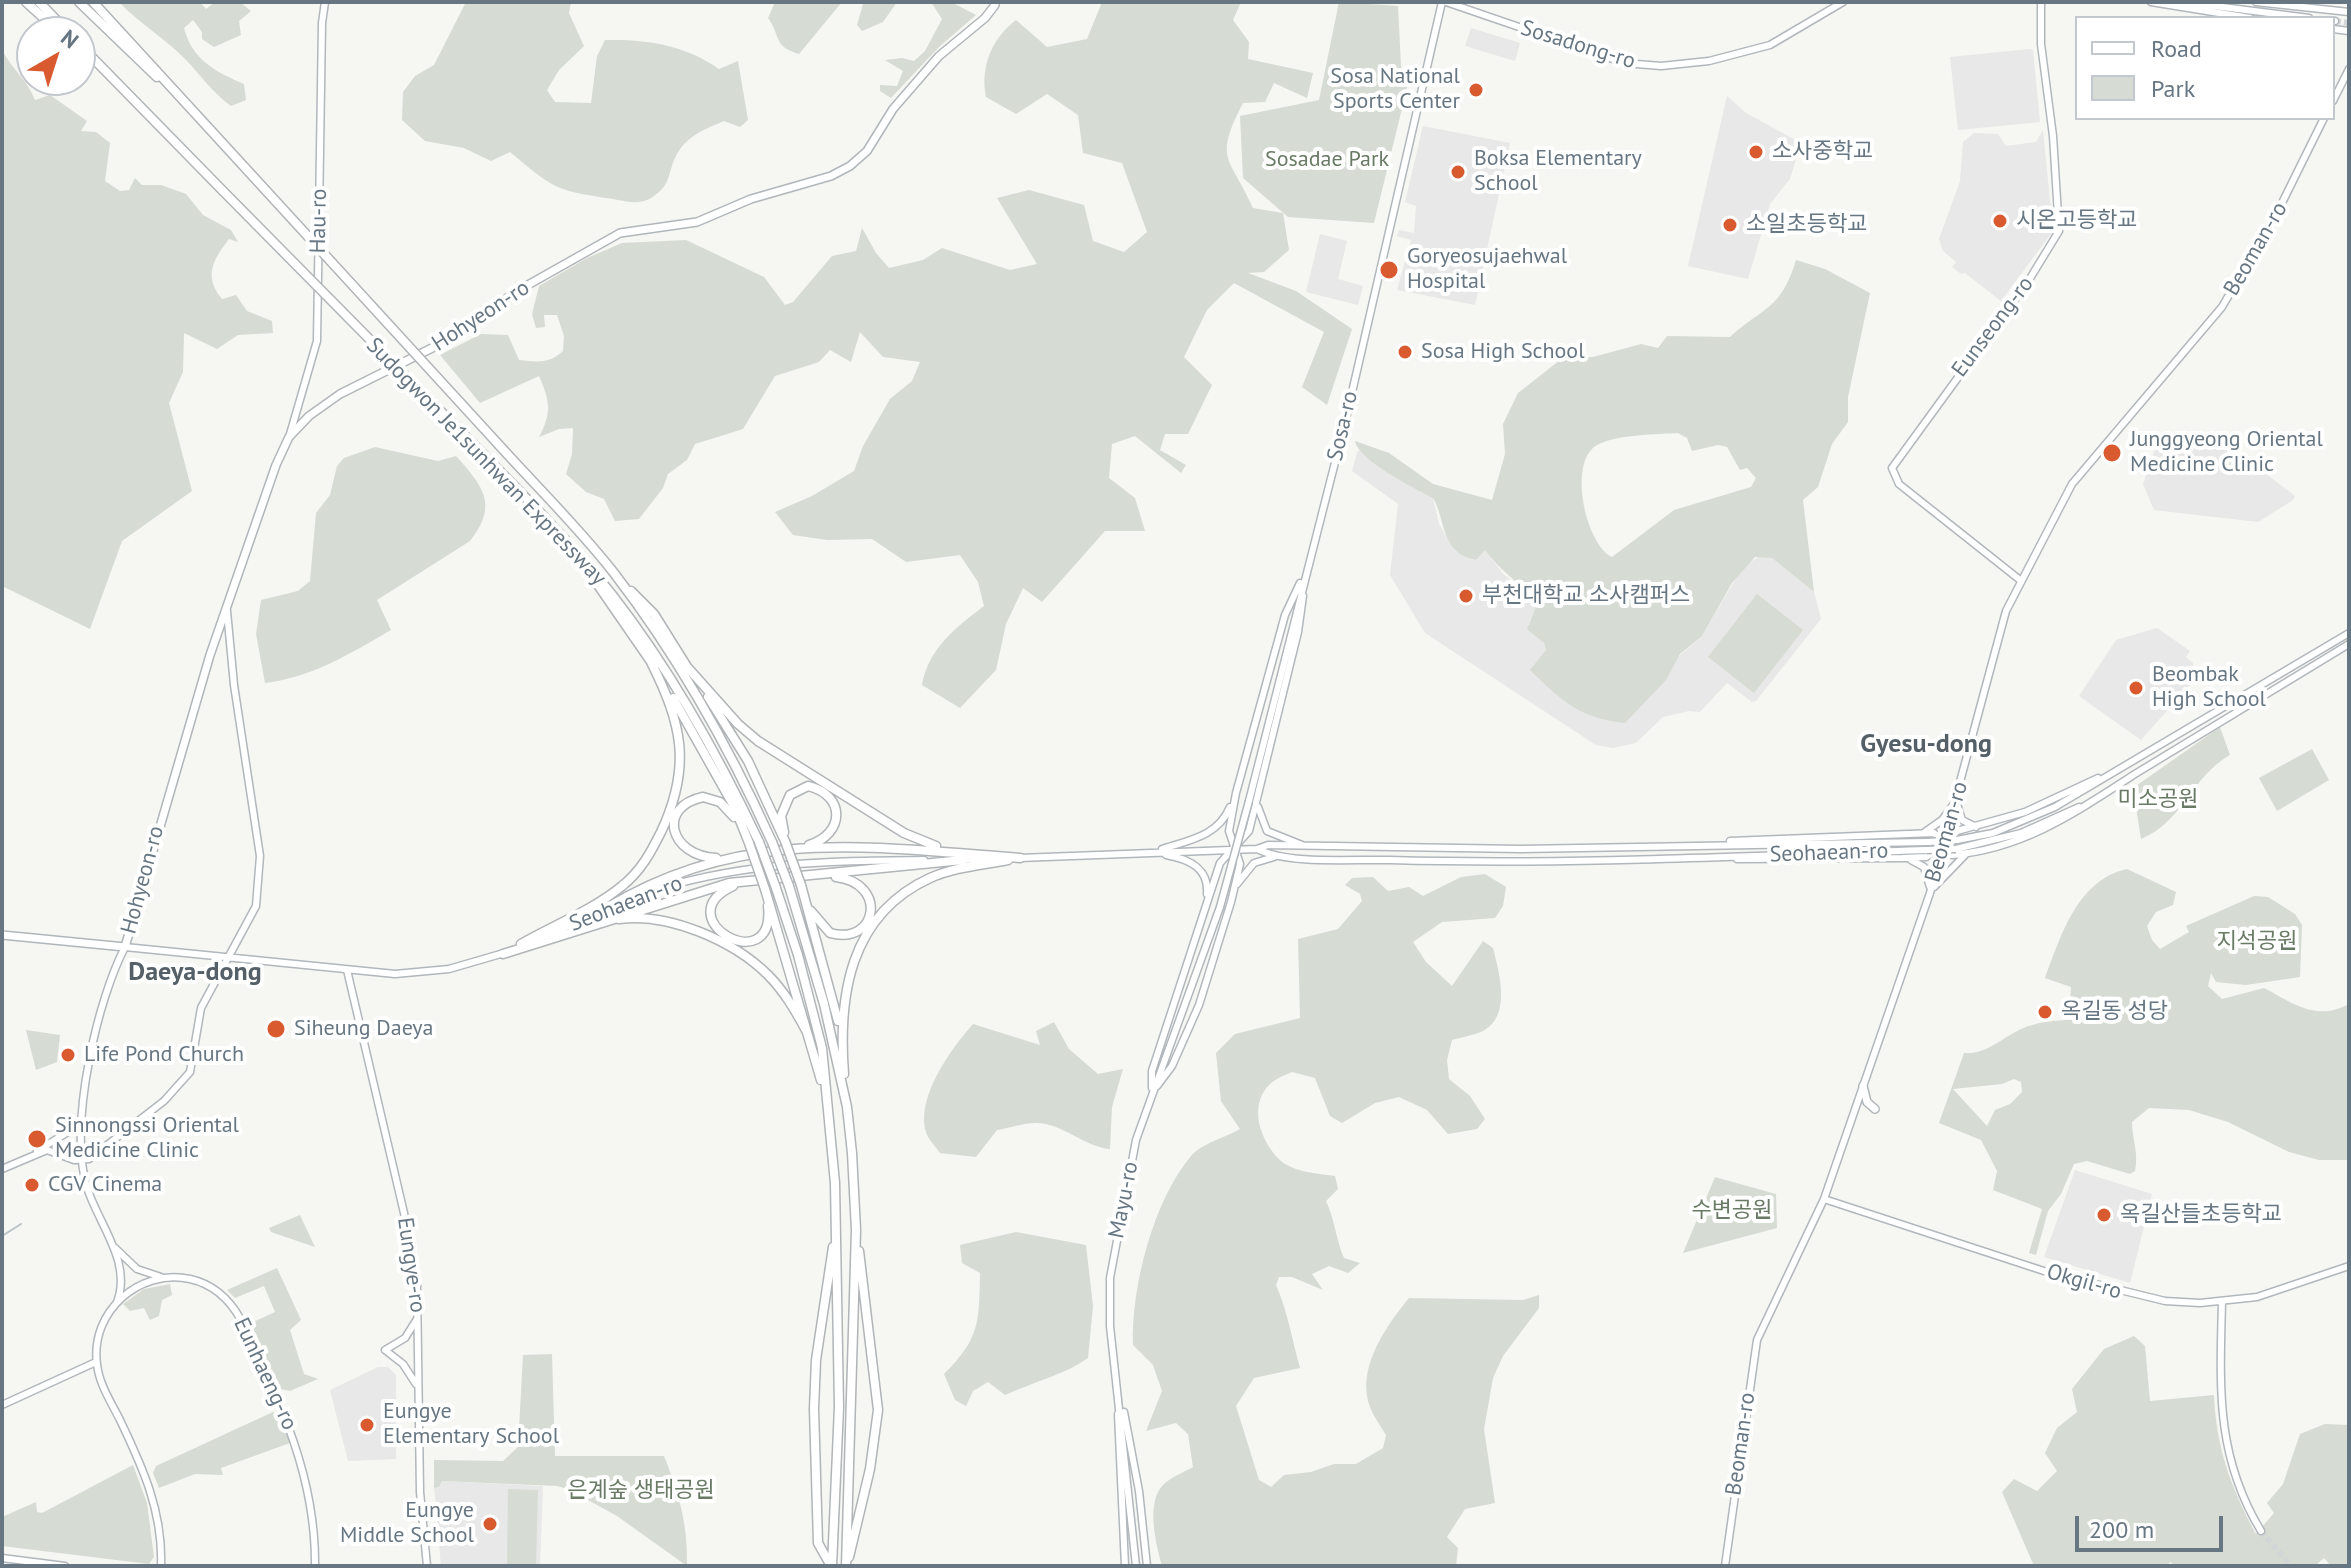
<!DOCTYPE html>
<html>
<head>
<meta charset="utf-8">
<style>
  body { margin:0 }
  #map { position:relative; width:2351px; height:1568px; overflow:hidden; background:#f6f6f3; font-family:"PT Sans",sans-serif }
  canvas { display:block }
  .frame { position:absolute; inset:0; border:4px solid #677683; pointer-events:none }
  .legend { position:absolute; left:2075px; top:16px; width:260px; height:104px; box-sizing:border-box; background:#fff; border:2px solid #c2c8cd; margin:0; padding:10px 14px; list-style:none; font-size:24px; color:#677683 }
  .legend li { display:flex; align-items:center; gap:16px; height:40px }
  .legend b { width:40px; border:2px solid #c2c8cd }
  .north { position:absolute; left:16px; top:16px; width:80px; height:80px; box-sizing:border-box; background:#fff; border:2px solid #c2c8cd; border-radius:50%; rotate:39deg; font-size:22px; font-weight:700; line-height:32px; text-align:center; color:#677683 }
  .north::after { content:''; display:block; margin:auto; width:28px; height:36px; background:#da5a30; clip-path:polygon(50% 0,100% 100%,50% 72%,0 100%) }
  .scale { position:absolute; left:2075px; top:1516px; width:148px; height:36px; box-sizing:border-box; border:4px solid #677683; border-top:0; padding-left:10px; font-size:24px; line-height:28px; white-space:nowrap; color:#677683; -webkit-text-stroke:6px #fff; paint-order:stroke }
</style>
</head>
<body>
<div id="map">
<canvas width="2351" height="1568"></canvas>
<div class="frame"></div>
<ul class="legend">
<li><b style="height:10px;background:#fff"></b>Road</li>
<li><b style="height:22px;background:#d6dbd3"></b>Park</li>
</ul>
<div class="north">N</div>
<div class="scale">200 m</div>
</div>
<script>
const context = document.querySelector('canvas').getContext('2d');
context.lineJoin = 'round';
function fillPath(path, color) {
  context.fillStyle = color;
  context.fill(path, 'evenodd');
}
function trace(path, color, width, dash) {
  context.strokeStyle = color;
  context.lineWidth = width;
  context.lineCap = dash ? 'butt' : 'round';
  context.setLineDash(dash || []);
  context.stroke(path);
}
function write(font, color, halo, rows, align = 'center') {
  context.font = font + ' "PT Sans","Noto Sans KR",sans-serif';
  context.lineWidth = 8;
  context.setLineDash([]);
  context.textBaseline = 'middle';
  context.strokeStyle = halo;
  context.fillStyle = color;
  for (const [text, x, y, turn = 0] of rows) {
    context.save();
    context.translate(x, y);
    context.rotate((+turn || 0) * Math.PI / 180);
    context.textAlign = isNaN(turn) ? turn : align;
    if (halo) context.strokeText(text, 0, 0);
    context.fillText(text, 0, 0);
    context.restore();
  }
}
fillPath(new Path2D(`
  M1471,28L1520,43L1515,61L1465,46Z
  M2030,49L2033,50L2040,122L1958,130L1950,57Z
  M1727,96L1746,113L1801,143L1790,179L1770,204L1748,279L1688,266Z
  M1423,126L1510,143L1475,305L1397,290L1411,240L1397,236L1399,230L1414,233L1416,206L1405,202Z
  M2043,130L2053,231L2001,301L1965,273L1961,274L1952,267L1956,262L1943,251L1939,239L1960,181L1963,142L1974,133L1998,134L2006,146L2036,142Z
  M1320,234L1347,241L1338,279L1363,286L1358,305L1306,292Z
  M2210,431L2295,496L2293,500L2258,522L2154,510L2143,484L2159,438L2188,440Z
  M1358,450L1397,478L1433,498L1439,524L1449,541L1469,559L1476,560L1485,549L1503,574L1528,592L1537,604L1528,625L1544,643L1546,651L1676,659L1702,636L1742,568L1761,555L1772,558L1814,592L1821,619L1756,701L1752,702L1727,683L1700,712L1689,711L1663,717L1636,743L1613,748L1596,745L1425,633L1390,575L1398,504L1352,471Z
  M2157,628L2190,651L2186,657L2193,663L2195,679L2141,740L2079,696L2116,640Z
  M2075,1170L2152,1194L2130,1283L2044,1257Z
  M378,1367H388L396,1375V1459L348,1461L330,1390Z
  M442,1481L543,1486L540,1566H441L437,1521L440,1508L436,1504L434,1488L439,1487Z`), '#e7e8e7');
fillPath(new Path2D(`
  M119,2H200L206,9L215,2H240L251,11L239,21L241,35L214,47L202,39V32L193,20L184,28C192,60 216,72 244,84L246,100L231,106C213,93 202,77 187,61C166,39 140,24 119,2Z
  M466,2H571L569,13L584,46L559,70L547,90L555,102L591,103L597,56L605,40C647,39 685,45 719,69L738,61L748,120L740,127L724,121C705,129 686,136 676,156C670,166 670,181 662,189C643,209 629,201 606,198C553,190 551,186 510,152L491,161L464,148L425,141L402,120L403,92L415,76L434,65Z
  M775,2H842L799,54C772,46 781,35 768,18Z
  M868,2H897L883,22L862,31L857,25L863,4Z
  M931,2H951L976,15L939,47L891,98L880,91V85L897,86L903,71L885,60L902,58L914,61L925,51L942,19Z
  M1102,2H1241L1233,20L1249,42L1248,59L1313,73L1307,98L1274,83L1265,102L1243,103C1213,161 1230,156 1253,208L1283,213L1289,250L1264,272L1248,273L1296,291L1352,329L1327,405L1302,387L1324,332L1234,283L1207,310L1184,357L1212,385L1188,434H1165L1160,450L1186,465L1181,473L1135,436L1112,444L1109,478L1135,498L1145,531H1105L1042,602L1023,588L1006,624L996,670L960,708L922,685C928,649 956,627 984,606L978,582L960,555L906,562L872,539L827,540L793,535L775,512L812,496L854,471L863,446L890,399L912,381L920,362L883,357L860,332L851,362L830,350L819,362L775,376L743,429L695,444L687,460L668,474L663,488L639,519L615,521L604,499L586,492L566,474L572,454L573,428L559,429L539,437C552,413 550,401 539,376L480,403L440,355L481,334L508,335L519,360C537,362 549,364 563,351L564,336L557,315H544L545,327L536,328L532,314L539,286L587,258L622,243L686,240L764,277L785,305L793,302L832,256L856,251L862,228L876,253L889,268L923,260L942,248L1010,270L1037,264L997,198L1029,190L1084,205L1093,241L1124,252L1147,232L1122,163L1083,153L1078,115L1047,94L1016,114L986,97C980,67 992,38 1016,20L1047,47L1087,39Z
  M1339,2L1398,6L1401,66L1407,88L1374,223L1288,217L1243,178L1240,116L1319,100Z
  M2,50C12,69 28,81 35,100L50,95L87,121L81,131L96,132L110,143L105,181L120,191L129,190L135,178L142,185H161L186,194L203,215L231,230L238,242L229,239C213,260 203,276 222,299L236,295L247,311L272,321L273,333L238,335L217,349L184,333L183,372L169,403L192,491L122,541L90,629L2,586Z
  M1796,260L1825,269L1870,293L1848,397V422L1832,444L1818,487L1803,500L1814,592L1772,558L1755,557L1732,583L1702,636L1680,654L1666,680L1625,723C1579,718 1562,701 1530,670L1546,650L1544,643L1527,629L1537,604C1521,583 1502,573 1485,550L1476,560C1440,553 1446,519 1433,498C1414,488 1358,460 1355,441L1389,453L1433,484L1492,500L1505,454L1503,424L1518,393L1564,357H1593L1641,344L1658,348L1667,336L1730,337C1763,307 1781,310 1796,260ZM1678,433L1687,438L1692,451L1718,445L1727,447L1740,470L1747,468L1756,478L1751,487L1674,510L1612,557C1586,545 1567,462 1597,445C1614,435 1658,434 1678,433Z
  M375,447L438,461L456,456C483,486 499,505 470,541L377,600L391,630C351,653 313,677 265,683L256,634L261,600L298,591L310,581L316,513L330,495L337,466L344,458Z
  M1757,594L1803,630L1754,693L1708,657Z
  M2220,727L2230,755C2190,778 2184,821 2141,839L2133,788Z
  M2312,749L2329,780L2277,811L2259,778Z
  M2127,869L2176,892L2173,905L2156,912L2147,926L2152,940L2160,949L2189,932L2186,926L2254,896L2268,897L2295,914L2302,925L2300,977L2246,985L2216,982L2211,973L2208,986L2222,999L2264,988C2293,1003 2316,1022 2349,1004V1160H2319L2289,1152L2228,1122L2189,1110L2149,1108L2132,1122C2132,1140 2139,1152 2135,1171L2130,1174L2087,1161L2074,1164L2061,1194L2048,1211L2036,1255L2029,1253L2042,1209L1993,1190L1997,1171L1981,1140L1939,1123L1964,1053C1986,1055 2002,1038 2021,1029C2037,1022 2055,1020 2072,1020L2074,1009L2070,1005L2071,987L2045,978C2061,936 2077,880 2127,869ZM2014,1079L2021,1082L2022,1092L2010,1104L1995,1110L1987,1126L1953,1089L2002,1084Z
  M1485,874L1506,887L1503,906L1495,918L1442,922L1413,942L1426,962L1452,986L1483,941L1493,948C1499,972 1512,1016 1483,1031C1474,1035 1462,1037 1452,1040L1447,1060L1449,1079L1470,1096L1485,1119L1477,1129L1448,1134L1427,1110L1399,1097L1375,1103L1342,1123L1330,1116L1315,1078L1292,1072C1285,1075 1275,1079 1270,1084C1247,1106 1261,1143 1281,1161C1294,1172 1319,1174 1335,1176L1338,1189L1326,1201C1335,1220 1336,1240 1344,1258L1360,1263L1348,1273L1329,1266L1312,1274L1323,1290L1292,1277H1279L1276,1285C1288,1312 1292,1340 1300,1368L1254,1378L1236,1406L1259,1480L1271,1487L1284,1475L1311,1472L1334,1464H1356L1383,1448L1386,1435C1380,1425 1371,1413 1368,1401C1359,1364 1387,1325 1409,1298L1523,1300L1539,1295V1308L1503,1356L1493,1378L1484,1429L1495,1503L1465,1509L1447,1537L1458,1548L1456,1566H1162C1156,1544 1145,1502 1164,1484C1172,1477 1184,1472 1193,1467L1188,1434L1176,1423L1146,1431L1162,1391L1153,1365L1133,1345C1131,1288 1153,1201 1191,1156C1201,1144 1226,1137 1240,1129L1221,1101L1216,1053L1235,1034L1300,1018L1298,939L1338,929L1362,901L1360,894L1345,885L1352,878L1373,877L1388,891L1409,887L1423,896L1461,877Z
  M1054,1022L1069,1049L1098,1074L1123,1069L1112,1107L1110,1149C1084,1147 1063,1123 1036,1123C1024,1123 1009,1128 997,1130L976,1157L940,1153C936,1147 928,1139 926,1132C916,1097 951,1049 973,1024L1040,1045L1036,1031Z
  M26,1030L60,1035L57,1062L36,1070Z
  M1715,1177L1776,1194L1777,1228L1683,1253Z
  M300,1215L315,1247L271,1232L269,1228Z
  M1016,1232L1086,1245L1093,1306L1088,1358C1064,1375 1033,1382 1005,1395L988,1382L973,1391L966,1406L955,1400L944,1374C980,1338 979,1323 980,1273L962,1263L960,1245Z
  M277,1268L301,1320L290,1330L304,1374L318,1379L290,1391L281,1389L249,1324L275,1312L264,1286L235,1298L227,1290Z
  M170,1284L172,1295L162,1300L159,1316L150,1320L144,1308L130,1311L123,1304L144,1289Z
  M2134,1336L2145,1346L2150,1401L2214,1395C2216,1447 2231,1488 2256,1534L2274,1513L2267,1503L2283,1484L2300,1434L2325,1424L2349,1425V1566H2331L2324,1558L2315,1566H2176L2170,1562L2167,1566H2034L2002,1492L2014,1479L2037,1491L2057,1471L2045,1453L2057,1428L2077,1412L2072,1389L2104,1349Z
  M552,1354L555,1456H664C679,1493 688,1525 687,1566L617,1516L568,1489L557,1486L442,1481L439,1487L434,1488V1460L503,1461L518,1447L523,1355Z
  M273,1412L277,1414L290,1443L221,1468L223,1475L195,1474L159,1488L153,1473L156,1466Z
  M133,1465L147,1503L154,1557L149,1564L2,1546V1517L36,1502L37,1512L42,1513Z
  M508,1489L538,1490L536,1566H507Z`), '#d6dbd3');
trace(new Path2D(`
  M2,1236L21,1224`), '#b9c3c8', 2);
trace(new Path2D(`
  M2335,21L2349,23
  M2261,1531L2291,1566`), '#d2d6d7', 6, [6, 3]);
const secondary = new Path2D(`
  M1446,2L1624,63L1661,66L1709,61L1770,45L1843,2
  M2151,2L2250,18
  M2183,2L2309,18
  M2256,2L2349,12
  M2333,21H2335
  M2333,29L2349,31
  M2333,101L2349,69
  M290,434L317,341L322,23L325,2
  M2020,580L1899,484L1892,468L2029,280L2059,231L2053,136L2041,44V2
  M2130,777L2349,644
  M1249,801L1344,427L1442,2
  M1957,804L1962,820L1976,827
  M1258,807L1267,831L1302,845
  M1925,832L1942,820L1954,804
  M1957,840L1993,833L2055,807L2349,633
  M1730,841L1934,833L1943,842
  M1948,842L1957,831L2025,812L2098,778
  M1948,848L1952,855C2023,849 2075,813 2132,776
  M1162,849C1190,840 1218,836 1230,807
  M1257,849C1290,865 1352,859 1390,860C1568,865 1748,856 1926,850
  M1956,849L2021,833L2079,807
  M1166,855C1189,859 1209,868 1207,894
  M1019,858L1257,849L1268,845L1521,849L1928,842
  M1737,859L1903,858L1926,857L1939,848
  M959,860L988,859
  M1911,860L1924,867L1930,887
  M1237,884L1254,863L1274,857
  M1934,887L1965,855
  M639,895C737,862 823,861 924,860
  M541,938L611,907
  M347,970L404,1213L417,1286L420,1492L427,1566
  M1157,1086L1172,1066L1199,1005L1231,902L1240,864L1229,831L1236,793L1285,615L1300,583
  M1152,1088V1071L1220,863L1249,831L1298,632L1303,596
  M37,1151L81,1124
  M2,1169L47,1150L74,1160L89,1159L164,1101L190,1072L201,1008L256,906L260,856L234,685L227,611
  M1824,1199L2047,1272L2165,1301L2200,1303L2257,1297L2349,1266
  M115,1248L137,1269L161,1277
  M2222,1301C2220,1386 2215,1455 2261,1531
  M117,1302C134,1258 91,1217 84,1175C72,1114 97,1001 125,947L395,974L449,969L504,953
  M416,1384L403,1364L385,1350L405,1338L417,1319
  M2,1405L96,1362
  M1124,1412L1139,1491L1147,1566
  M1118,1414L1125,1566
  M2,1558L65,1566
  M161,1566C163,1512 143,1468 120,1420C111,1402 99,1384 97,1364C90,1312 139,1268 190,1279C213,1284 230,1300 241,1320C279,1400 316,1475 315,1566
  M1136,1566L1110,1326V1278L1136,1140L1220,907
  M1725,1566L1757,1340L1824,1199L1930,893L2006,611L2072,484L2222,307L2281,205L2324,118`);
const primary = new Path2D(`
  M2,935L125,947L210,655L276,465L289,437L309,416L340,394L442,343L519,290L620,233L697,222L751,199L831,176L850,166L867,151L893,109L939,56L985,18L995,5
  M1863,1086L1867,1102L1875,1109`);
const highway = new Path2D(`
  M26,2L59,32
  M39,2L68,32
  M79,2L157,77
  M93,2L249,172
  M80,45L223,191
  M499,445C537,487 579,528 614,573C678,656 729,747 772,842
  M485,456C529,501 574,546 613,596C672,672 718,755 759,842
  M598,585L654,666
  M631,591L654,614L689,670
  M688,668L738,724L758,741L904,833L936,846
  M708,697L748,761L785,841
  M673,698L735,808L749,843
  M784,832L781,816L790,795L808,786C846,795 845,834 809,845
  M716,858C670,856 656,807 703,797L720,802L734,817
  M801,885L838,1021
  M733,886C664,918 776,982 768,906
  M789,886L824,1004L847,1107L852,1153L856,1230L846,1566
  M776,888L798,955L822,1048L835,1183L839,1407L832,1566
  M765,889L821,1080
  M607,908C741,826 872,847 1020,858
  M811,911L830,933C878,946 888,883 836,877
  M619,919C668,912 734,941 768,975C785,992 796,1012 807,1032
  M521,944C554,925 593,910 622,886C641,871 651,852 661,832C692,766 682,724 651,662
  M503,954L729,883L963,860
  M844,1074C838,997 849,915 930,878C954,867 982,865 1008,860
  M849,1557L870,1469L878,1410L859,1251
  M831,1566L818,1543L814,1409L816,1360L833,1247`);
trace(secondary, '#b2b7bc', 9);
trace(primary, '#b1b6ba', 10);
trace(highway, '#b1b5b8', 11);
trace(secondary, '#fff', 6);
trace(primary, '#fff', 7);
trace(highway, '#fff', 8);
const secondaryBridge = new Path2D(`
  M1928,842L1957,840
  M1926,850L1956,849
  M1220,907L1249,801`);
const highwayBridge = new Path2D(`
  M249,172L499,445
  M223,191L485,456
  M785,841L801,885
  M759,842L776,888
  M772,842L789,886
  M749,843L765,889`);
trace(secondaryBridge, '#b2b7bc', 9, []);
trace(highwayBridge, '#b1b5b8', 11, []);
trace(secondaryBridge, '#fff', 6);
trace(highwayBridge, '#fff', 8);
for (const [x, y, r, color] of [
  [1476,90,8,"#da5a30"],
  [1756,152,8,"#da5a30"],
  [1458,172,8,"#da5a30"],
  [2000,221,8,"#da5a30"],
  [1730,225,8,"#da5a30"],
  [1389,270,10,"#da5a30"],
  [1405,352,8,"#da5a30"],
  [2112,453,10,"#da5a30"],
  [1466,596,8,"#da5a30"],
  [2136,688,8,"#da5a30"],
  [2045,1012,8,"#da5a30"],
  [276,1029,10,"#da5a30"],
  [68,1055,8,"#da5a30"],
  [37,1139,10,"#da5a30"],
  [32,1185,8,"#da5a30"],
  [2104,1215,8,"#da5a30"],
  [367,1425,8,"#da5a30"],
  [490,1524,8,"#da5a30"]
]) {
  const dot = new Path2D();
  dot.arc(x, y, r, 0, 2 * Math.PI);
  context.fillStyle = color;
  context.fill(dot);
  trace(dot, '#fff', 3);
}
write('22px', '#677683', '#fff', [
  ["Sosadong-ro",1578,45,17],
  ["Hau-ro",319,221,-89],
  ["Beoman-ro",2256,249,-60],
  ["Hohyeon-ro",481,316,-33],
  ["Eunseong-ro",1993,327,-53],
  ["Sosa-ro",1343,426,-77],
  ["Sudogwon Je1sunhwan Expressway",486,462,46],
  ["Beoman-ro",1947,832,-74],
  ["Seohaean-ro",1829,853,-2],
  ["Hohyeon-ro",143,880,-75],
  ["Seohaean-ro",626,904,-21],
  ["Mayu-ro",1124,1200,-79],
  ["Eungye-ro",411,1265,82],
  ["Okgil-ro",2084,1282,16],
  ["Eunhaeng-ro",265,1374,65],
  ["Beoman-ro",1741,1444,-82]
]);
write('22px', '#677683', '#fff', [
  ["Sosa National",1460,77,"right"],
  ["Sports Center",1460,102,"right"],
  ["소사중학교",1772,152],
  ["Boksa Elementary",1474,159],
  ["School",1474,184],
  ["시온고등학교",2016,221],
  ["소일초등학교",1746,225],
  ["Goryeosujaehwal",1407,257],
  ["Hospital",1407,282],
  ["Sosa High School",1421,352],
  ["Junggyeong Oriental",2130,440],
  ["Medicine Clinic",2130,465],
  ["부천대학교 소사캠퍼스",1482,596],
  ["Beombak",2152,675],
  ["High School",2152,700],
  ["옥길동 성당",2061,1012],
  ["Siheung Daeya",294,1029],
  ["Life Pond Church",84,1055],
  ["Sinnongssi Oriental",55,1126],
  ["Medicine Clinic",55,1151],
  ["CGV Cinema",48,1185],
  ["옥길산들초등학교",2120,1215],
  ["Eungye",383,1412],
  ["Elementary School",383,1437],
  ["Eungye",474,1511,"right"],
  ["Middle School",474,1536,"right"]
], 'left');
write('22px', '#697a65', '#fff', [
  ["Sosadae Park",1327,160],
  ["미소공원",2158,800],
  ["지석공원",2257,942],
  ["수변공원",1732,1211],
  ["은계숲 생태공원",641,1491]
]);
write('bold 26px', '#545f68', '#fff', [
  ["Gyesu-dong",1926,745],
  ["Daeya-dong",195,973]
]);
</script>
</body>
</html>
